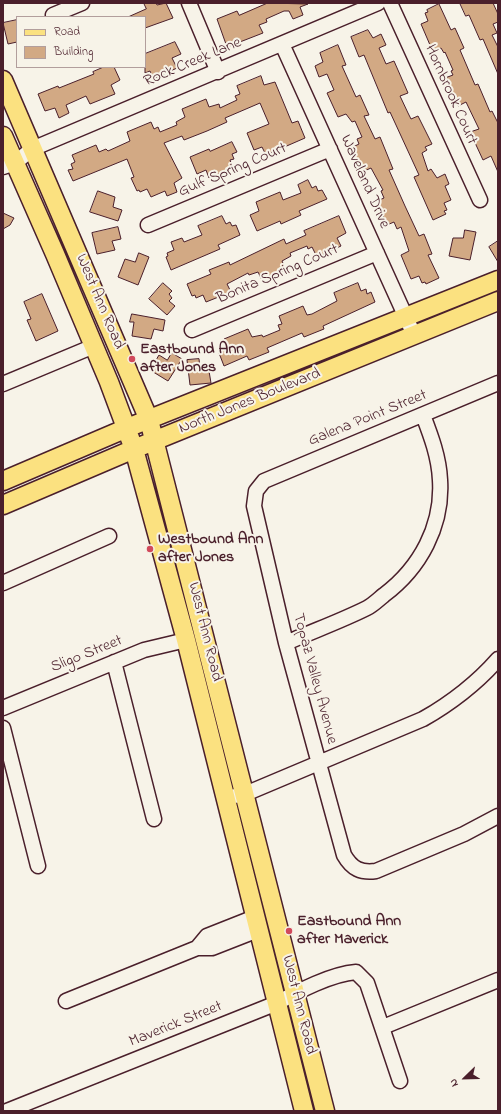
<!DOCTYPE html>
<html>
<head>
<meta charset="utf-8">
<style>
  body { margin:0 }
  #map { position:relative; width:501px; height:1114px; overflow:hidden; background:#f7f3e8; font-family:"Indie Flower",sans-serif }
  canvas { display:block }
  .frame { position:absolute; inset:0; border:4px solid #4a1f2b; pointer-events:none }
  .legend { position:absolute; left:16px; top:16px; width:130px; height:52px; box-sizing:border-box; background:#f7f3e8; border:1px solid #b29e9c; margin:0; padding:5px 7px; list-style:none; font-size:12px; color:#4a1f2b }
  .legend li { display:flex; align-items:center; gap:8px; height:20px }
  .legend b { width:20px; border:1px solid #b29e9c }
  .north { position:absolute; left:445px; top:1058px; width:40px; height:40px; -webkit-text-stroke:3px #f7f3e8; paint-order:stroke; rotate:247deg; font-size:11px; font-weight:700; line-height:16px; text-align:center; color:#4a1f2b }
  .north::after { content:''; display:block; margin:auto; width:14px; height:18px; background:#4a1f2b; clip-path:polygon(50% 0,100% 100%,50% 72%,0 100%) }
</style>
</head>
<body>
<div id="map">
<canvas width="501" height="1114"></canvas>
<div class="frame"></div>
<ul class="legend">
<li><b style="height:5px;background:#fbe180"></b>Road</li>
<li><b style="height:11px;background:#d2a984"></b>Building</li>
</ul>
<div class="north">N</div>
</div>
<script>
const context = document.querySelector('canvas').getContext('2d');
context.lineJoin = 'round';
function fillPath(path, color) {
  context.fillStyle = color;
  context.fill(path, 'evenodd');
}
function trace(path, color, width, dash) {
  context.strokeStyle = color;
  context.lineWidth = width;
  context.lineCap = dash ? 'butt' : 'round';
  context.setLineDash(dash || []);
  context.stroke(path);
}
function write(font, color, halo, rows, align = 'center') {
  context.font = font + ' "Indie Flower",sans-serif';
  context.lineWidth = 4;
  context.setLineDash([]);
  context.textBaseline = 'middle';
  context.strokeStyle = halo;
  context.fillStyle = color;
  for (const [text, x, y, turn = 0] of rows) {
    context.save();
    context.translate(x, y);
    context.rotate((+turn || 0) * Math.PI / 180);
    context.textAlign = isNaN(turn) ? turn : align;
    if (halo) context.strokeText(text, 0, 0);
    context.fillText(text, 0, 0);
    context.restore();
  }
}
const building = new Path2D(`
  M144,3H156L157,5L166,3L173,18L145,28V17H128L146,9Z
  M268,3L308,4L300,7L303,15L293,19L289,11H284L266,19L267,22L259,25L263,33L227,47L217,19L237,11L239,15Z
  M460,3H493L498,14V22L493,24L497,33L492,35L498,47V74L483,39L480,40L469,15L466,16Z
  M439,4L451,30L455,28L464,48L460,50L475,85L478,84L490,112L492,111L498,123V172L491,156L483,160L470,132L479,129L466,102L458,106L445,78L453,75L451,71L453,70L445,52L444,53L441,48L433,52L421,24L428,21L425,13L428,12L427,10Z
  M17,20V42L8,44L3,23Z
  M368,30L373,38L381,34L386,45L379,48L386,64L394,61L408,93L400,96L408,113L411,119L418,116L432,144L425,147L427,150L422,153L428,171L431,169L437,178L445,174L449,184L445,186L451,200L444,203L447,210L444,211L446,214L433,220L414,177L419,175L390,112L388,113L364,55L359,57L351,37Z
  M175,42L181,54L172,58L177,68L153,79L150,71L145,73V54Z
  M338,45L346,65L342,66L356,97L360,95L369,115L364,116L375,139L380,137L393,169L389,170L405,206L419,236L424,234L432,254L428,255L439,278L426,284L425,282L422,283L419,276L411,279L401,255L409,251L401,227L397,229L394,222L387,225L377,201L384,198L381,191L383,190L371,168L362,172L351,148L359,144L357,139L362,137L355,121L352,122L346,114L338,117L327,93L334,90L327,74L319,77L315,66L323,62L320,53Z
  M104,67H114L120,80L111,85L115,94L90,104L86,96L66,105L69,113L59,118L55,108L45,111L38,94L58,86L59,88L94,74L93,72Z
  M261,76L264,85L275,82L292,123L298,121L305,138L266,155L262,147L254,150L247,133L269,124L260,103L225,118L227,122L207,131L184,140L182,136L164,143L182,178L174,183L177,192L167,196L165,191L151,197L147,189L140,192L139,190L137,191L131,178L134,177L127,159L73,181L68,170L73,169L71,164L75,162L72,155L96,145L99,152L106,149L108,151L130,141L127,132L151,122L154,129L158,127L160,132L177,125L176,122L185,117L182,109L206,99L209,107L219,104L220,108L237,100L235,96L240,94L237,86Z
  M232,142L237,152L232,154L234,159L230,160L233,168L209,178L206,170L197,174L190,157L209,149L210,151Z
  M308,180L312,188L316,186L318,191L322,190L327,199L299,211L301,215L281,224L280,221L257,231L250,215L259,211L256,202L280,192L283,200L301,193L298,185Z
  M98,191L115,197L113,207L122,210L118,221L90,212Z
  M3,213L14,218L10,225L3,229Z
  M222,216L226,224L230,222L232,226L236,225L240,235L218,245L220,249L171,270L166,257L168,256L167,253L174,250L171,242L182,238L184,242L202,235L198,226Z
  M339,216L346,233L337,238L341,246L317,257L312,247L308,249L307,246L290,253L291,256L282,261L286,270L262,280L258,272L249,275L248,273L227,284L231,292L206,302L203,295L196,298L195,295L192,296L187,284L211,274L209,270L229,262L230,265L284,239L286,244L306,235L304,231Z
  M118,227L121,239L112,241L115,250L97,254L92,233Z
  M465,230L476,232L470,260L449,256L453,238H463Z
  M498,241V262L489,247Z
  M139,253L149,257L138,285L118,277L125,259L135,262Z
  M163,283L172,291L169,294L172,298L169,301L175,306L167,315L149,299Z
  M358,283L361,291L366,289L367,294L371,292L375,302L323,326L324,329L304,337L302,333L267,348L269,352L249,360L247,356L224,366L219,353L221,352L220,350L228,347L224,339L248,329L252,337L262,335L263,337L280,330L278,325L282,324L279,316L303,306L307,315L312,314L337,301L334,293Z
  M42,294L58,331L36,341L27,320L31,319L24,302Z
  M132,314L165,320L163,331L154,329L151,339L132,336L134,322H130Z
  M172,353L182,359L168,381L150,370L159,355L167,360Z
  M199,359L200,368L205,367V372L209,371L211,383L190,385L187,360Z`);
fillPath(building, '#d2a984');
trace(building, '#4a1f2b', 1);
const minor = new Path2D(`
  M189,3L218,72
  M390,3L480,200
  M53,15L82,3
  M282,44L414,335
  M3,167L15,163L32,149L378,3
  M148,225L330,149
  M192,330L377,253
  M498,383L264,481L256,491L254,506L286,643L344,855C352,869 361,873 376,871L464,834L498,816
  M3,384L94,346
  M3,583L109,536
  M286,643C313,631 341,621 367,608C373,605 379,599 384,595C420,568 443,526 440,480C439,457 431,436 423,415
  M114,662L154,819
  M3,708L144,650L186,640
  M3,728L38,866
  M225,798L245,794L423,719C451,703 476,684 498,659
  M197,948L207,936L255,917
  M66,1001L197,948H212L258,930
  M383,1027L498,980
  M7,1111L277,1003C299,991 331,974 356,972L367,983L400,1081`);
const major = new Path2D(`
  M3,80L149,420L325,1111
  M3,136L55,254L109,382L134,449L186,640L304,1111
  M3,481L127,428L498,280
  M3,505L134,449L498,301`);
trace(minor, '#4a1f2b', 17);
trace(major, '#4a1f2b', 21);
trace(minor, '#f7f3e8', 14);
trace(major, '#fbe180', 18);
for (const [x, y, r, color] of [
  [132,359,4,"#d1495b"],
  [150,549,4,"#d1495b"],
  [289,931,4,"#d1495b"]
]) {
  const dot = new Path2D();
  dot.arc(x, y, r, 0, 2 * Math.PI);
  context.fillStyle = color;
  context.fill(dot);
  trace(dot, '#f7f3e8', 1.5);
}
write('16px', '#4a1f2b', '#f7f3e8', [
  ["Rock Creek Lane",193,63,-23],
  ["Hornbrook Court",450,95,66],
  ["Gulf Spring Court",233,171,-23],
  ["Waveland Drive",364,182,66],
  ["Bonita Spring Court",278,275,-23],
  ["West Ann Road",99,302,67],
  ["North Jones Boulevard",250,402,-22],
  ["Galena Point Street",368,419,-22],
  ["West Ann Road",204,632,76],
  ["Sligo Street",87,655,-22],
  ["Topaz Valley Avenue",314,679,75],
  ["West Ann Road",298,1005,76],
  ["Maverick Street",176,1025,-22]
]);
write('bold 16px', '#4a1f2b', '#f7f3e8', [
  ["Eastbound Ann",140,350],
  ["after Jones",140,368],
  ["Westbound Ann",158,540],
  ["after Jones",158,558],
  ["Eastbound Ann",297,922],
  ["after Maverick",297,940]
], 'left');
</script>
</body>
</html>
